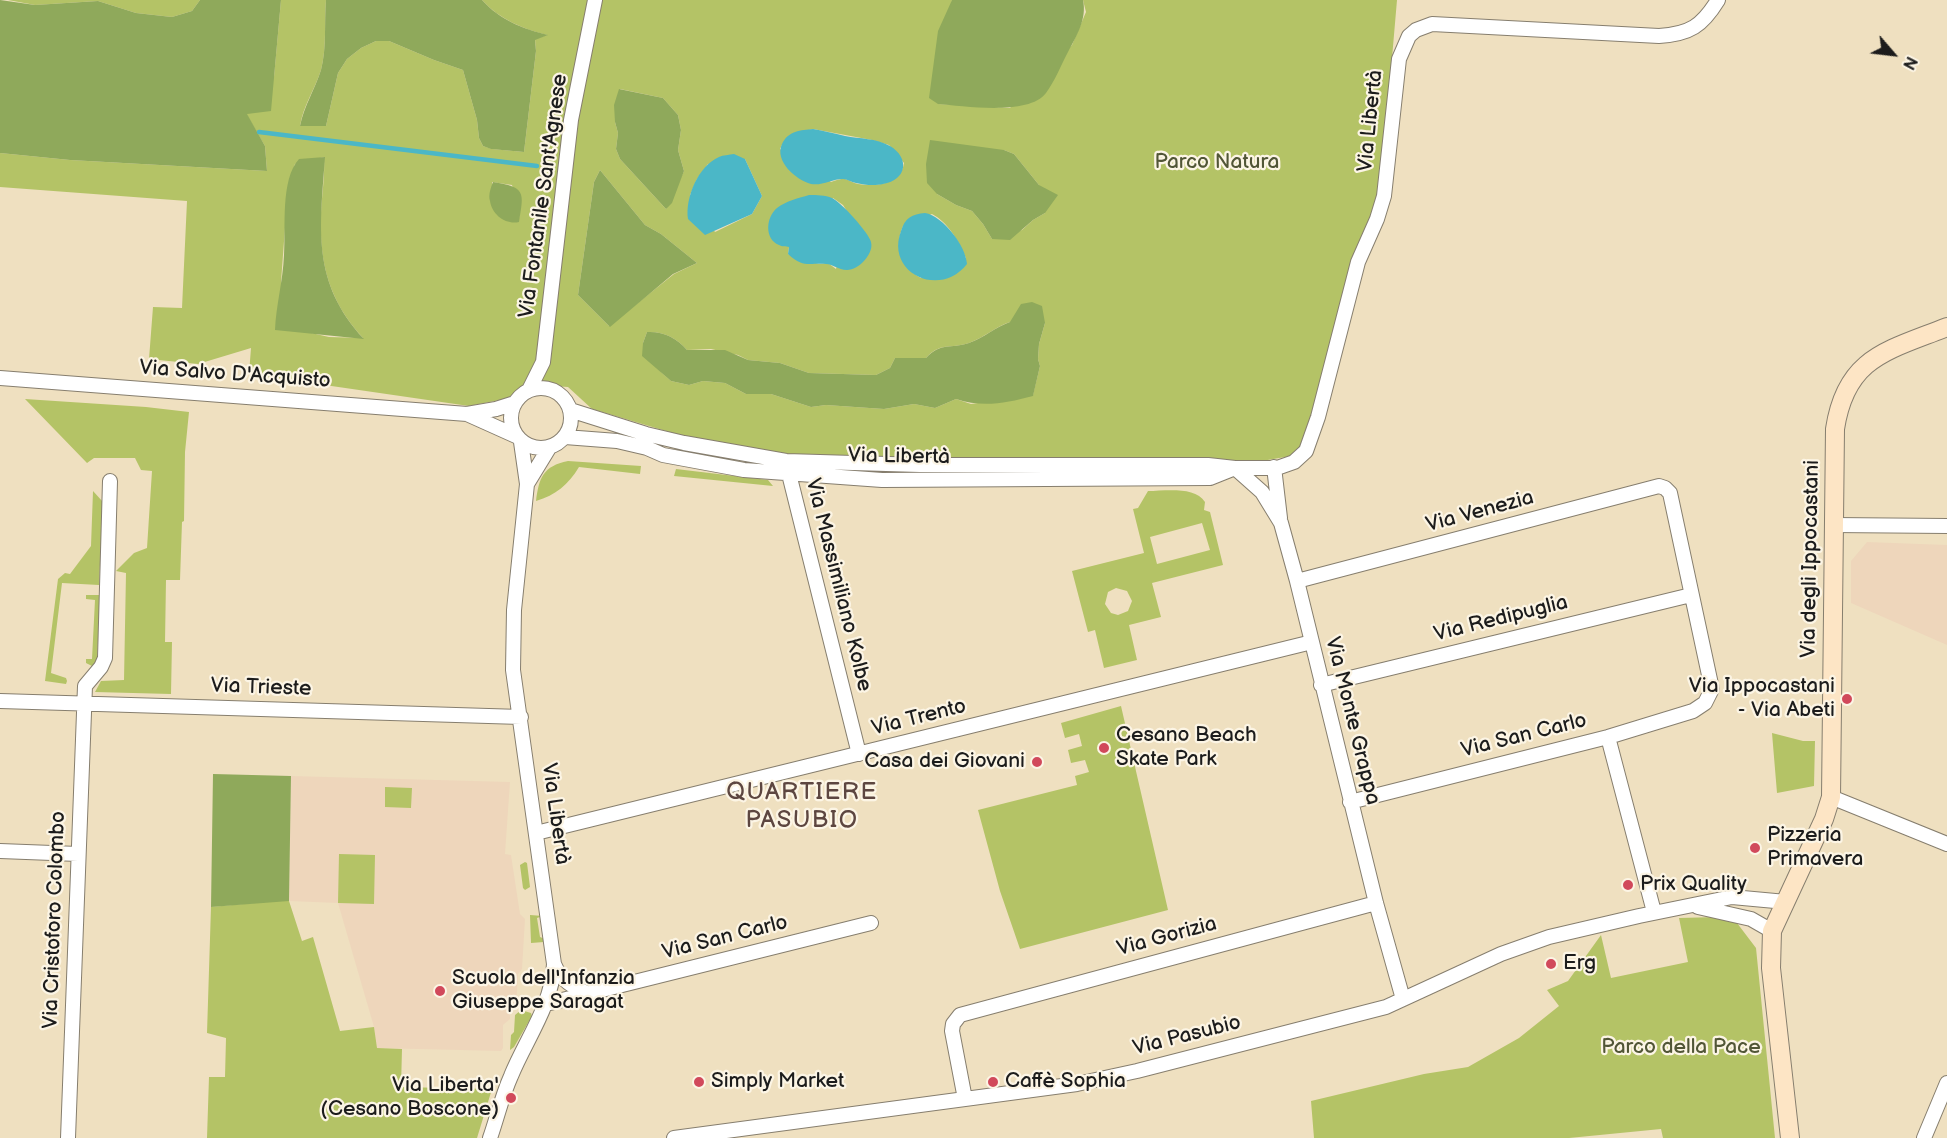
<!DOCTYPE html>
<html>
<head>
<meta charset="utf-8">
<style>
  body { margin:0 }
  #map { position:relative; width:1947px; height:1138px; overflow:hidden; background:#efe0c0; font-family:"Balsamiq Sans",sans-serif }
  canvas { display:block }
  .north { position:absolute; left:1863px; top:24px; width:60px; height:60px; -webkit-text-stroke:4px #fcf5e5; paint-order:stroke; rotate:118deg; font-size:16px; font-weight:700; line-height:24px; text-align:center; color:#1c1c1c }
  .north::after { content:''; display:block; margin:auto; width:21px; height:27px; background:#1c1c1c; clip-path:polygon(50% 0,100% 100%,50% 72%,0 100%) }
</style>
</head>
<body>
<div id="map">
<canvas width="1947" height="1138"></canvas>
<div class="north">N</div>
</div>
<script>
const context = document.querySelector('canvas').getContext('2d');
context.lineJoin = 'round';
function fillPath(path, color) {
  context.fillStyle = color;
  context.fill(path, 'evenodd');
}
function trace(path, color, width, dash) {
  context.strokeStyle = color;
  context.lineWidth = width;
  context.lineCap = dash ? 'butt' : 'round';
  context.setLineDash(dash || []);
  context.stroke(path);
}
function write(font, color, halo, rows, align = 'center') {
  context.font = font + ' "Balsamiq Sans",sans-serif';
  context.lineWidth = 4.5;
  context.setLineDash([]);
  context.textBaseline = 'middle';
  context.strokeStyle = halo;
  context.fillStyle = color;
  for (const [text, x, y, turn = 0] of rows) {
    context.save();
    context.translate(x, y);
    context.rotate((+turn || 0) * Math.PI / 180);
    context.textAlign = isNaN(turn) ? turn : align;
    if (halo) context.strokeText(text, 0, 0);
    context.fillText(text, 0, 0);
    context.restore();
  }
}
fillPath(new Path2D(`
  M1867,542L1947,545V645L1851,603V561Z
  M291,776L510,782L505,854L511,855L520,914L525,919L522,969L518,974L516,1008L510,1013V1019L503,1025V1048L501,1051L377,1048L374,1027L338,903L289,901Z`), '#eed6bb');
fillPath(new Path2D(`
  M8,0H200L192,11L172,17L136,13L98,1L35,5Z
  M281,0H326C324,23 327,47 321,70C315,89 303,106 300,126H326L338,73L347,59L361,48L376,41H389L434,60L463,70L477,120L479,138L483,146L492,149L524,152L536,51L535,39L547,35C523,29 499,19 482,0H952L938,104L1010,108L1072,45L1086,12L1083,0H1397L1382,174L1375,205L1305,441L1291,456L1250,463L786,457L686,437L592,409L568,387L525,384L510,398L469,406L249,374L251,348L198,364L149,359L153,307L182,308L187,201L0,187V153L70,160L267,171L265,146L246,114L274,77ZM620,89L663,98L678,115L681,130L678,150L684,171L666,209L620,159L616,149L618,133L615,122ZM813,129L872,140L889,145L904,163C901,184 876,187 858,184C853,183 849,180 845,179C841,178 835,181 831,182L780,149C788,132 797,133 813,129ZM1004,150L1014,154L1039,185L1045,213L1033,220L1022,230L992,239L983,224L972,211L956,205L937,194ZM324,157C325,175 322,194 321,213C319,263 329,301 363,338L329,337L307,332L281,282L288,187L295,164ZM745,159L762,196L752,214L715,232L690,195L697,179L708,164ZM600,170L645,225L661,234L697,263L674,274L609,326L578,295L594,182ZM492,182L512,185L520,214L518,222L498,214L493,209ZM833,198L843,205L850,216L836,269L828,263L819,264L788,254L789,247ZM932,214C948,222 959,242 966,258L921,278C900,266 894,247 903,226ZM1010,322L1045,323L1039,344L1038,359L1040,366L1033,395L971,404L956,399L935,408L914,404L884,409L826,405L811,407L771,394H746L725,383L703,381L689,385L671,381L662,373L643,343L647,332C663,331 677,338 687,350L711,349L738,355L748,360L780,363L809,373L876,375L890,368L895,358H926C940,342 950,349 969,343C985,337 995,327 1010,322Z
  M25,399L146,407L189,412L185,452L184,521L182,522L180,580H166L165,642H172L171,694L95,692L101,681L124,680L126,573L116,571L134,553L147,548L152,471L141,470L135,458H94L87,463Z
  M568,461L641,466L640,474L579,467C568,485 556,495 536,501C539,478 543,466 568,461Z
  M676,469L768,480L773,486L674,476Z
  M93,491L103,502L99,585L62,583L51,673L66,678L67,681L66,684L45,681L58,579L65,573L70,574L91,546Z
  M1148,491C1165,491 1195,486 1205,502L1204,510L1210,512L1223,565L1152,583L1161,617L1129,625L1137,660L1104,668L1095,630L1088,632L1072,571L1144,553L1133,509L1138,508ZM1202,523L1210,550L1157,564L1150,537ZM1116,588L1127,591L1132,601L1128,611L1118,615L1111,613L1105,604L1108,592Z
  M86,595H100L97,661L92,666L86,663V659H92L95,600L86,599Z
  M1121,706L1168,910L1020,949L1000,891L978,810L1077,785L1075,776L1089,772L1085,760L1071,763L1068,750L1082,746L1079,734L1065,738L1061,723Z
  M1772,733L1803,741H1815L1814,786L1777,793Z
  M385,787L412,788L411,808L385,807Z
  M339,854L375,855L374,904L338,903Z
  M525,862L527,863L530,887L525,890L523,888L520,865Z
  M275,901H289L302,941L313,937L340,1031L374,1027L377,1048L402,1049L401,1087L492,1089L477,1138H207L209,1077H225L226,1038L207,1033L211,907Z
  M530,915L543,916L537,918L540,937L545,939L544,942L531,943Z
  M1718,917L1737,923L1756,948L1775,1138H1663L1661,1129L1569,1138H1314L1311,1101L1424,1074L1468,1067L1519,1038L1559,1006L1547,990L1568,981L1601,935L1611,978L1688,962L1679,918Z
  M521,1010L531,1013L532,1016L514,1047L510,1050L511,1035L514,1032L515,1015Z`), '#b4c366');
fillPath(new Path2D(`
  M0,0L35,5L98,1L136,13L172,17L192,11L200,0H281L271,111L247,114L265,146L267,171L70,160L0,153Z
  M326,0H482C500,20 523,29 548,35L535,40L536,51L524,152L491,149L483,146L479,138L477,120L463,70L434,60L389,41H376L361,48L347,59L338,73L326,126H300C304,106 315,89 321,70C327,47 324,23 326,0Z
  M952,0H1083C1087,19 1077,35 1068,52C1061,65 1055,81 1046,93C1029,116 964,106 938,104L929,98L938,31Z
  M619,89L663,98L678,115L681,130L678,150L684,171L672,203L666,209L620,159L616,149L618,133L615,122L614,105Z
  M930,140L1004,150L1014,154L1039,185L1058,195L1045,213L1033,220L1010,240L992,239L983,224L972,211L956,205L937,194L927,183L926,164Z
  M325,157C320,228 311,282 364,339L275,330C276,305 283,281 284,255C286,228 280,180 299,159Z
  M600,170L645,225L661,234L697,263L673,274L610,327L578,295L594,182Z
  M493,182C526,187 524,192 519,222C506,225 492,215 490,201C488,195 491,187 493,182Z
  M1032,302L1042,306L1045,323L1039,344L1038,359L1040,366L1033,396C1006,403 983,408 956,399L935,408L914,404L884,409L826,405L811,407L771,394H746L725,383L703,381L689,385L671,381L642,356L643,343L647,332C663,331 677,338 687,350H725L748,360L780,363L809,373L876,375L890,368L895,358H926C941,342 950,349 969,343C984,338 995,327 1010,322L1021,304Z
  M213,774L291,776L289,901L211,907Z`), '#8fa95b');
fillPath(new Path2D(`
  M813,129C824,131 834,133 845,136C860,139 876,138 890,146C910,158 907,180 883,184C875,186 864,185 856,183C851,182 847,179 843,179C832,179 822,186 811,184C796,180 774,161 782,144C788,131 801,130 813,129Z
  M734,154L745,159L762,196L752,214L705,235L688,219C685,198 698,166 719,157C723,155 729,155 734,154Z
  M809,195C817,195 825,195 832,198C840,201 869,233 871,242C873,249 868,257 863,262C859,266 853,270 847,270C838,270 833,264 826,264C808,263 803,268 788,254L789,247C786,246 782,247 779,245C764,239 766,217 777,208C786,201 799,198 809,195Z
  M925,213C943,216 966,246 967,264C940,299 885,273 901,231C905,218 912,214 925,213Z`), '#4bb7c7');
trace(new Path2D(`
  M259,132L537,166`), '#4bb7c7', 4.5);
const street = new Path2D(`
  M0,378L467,414L496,409L515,403
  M511 418a30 30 0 1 1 60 0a30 30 0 1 1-60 0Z
  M529,390L543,362L571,120L595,0
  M570,410L646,434L684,443L786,461L920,465H1208L1235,468H1277L1294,462L1306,451L1318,417L1358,262L1377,219L1384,196L1399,59L1409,36L1416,30L1432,24L1659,36C1690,34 1702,26 1718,0
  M467,414L516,436
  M565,437L617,441L647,448L663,455L744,470L882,480L1210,478L1235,468L1262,492L1281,523L1297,581L1376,903L1403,999
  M787,466L859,754
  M1274,467L1280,518
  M527,484L549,448
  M1833,525L1947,526
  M1297,581L1659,486L1665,488L1670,493L1712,689L1705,703L1693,711L1608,737L1350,802
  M1321,685L1691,595
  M0,701L521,717
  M1608,737L1654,912
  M1831,797L1947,844
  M536,833L1312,642
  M0,851L78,854
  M1698,907L1751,919L1772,931
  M554,964C561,981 573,987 589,994
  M546,1004L871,923
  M965,1099L952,1031L953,1024L960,1015L1376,903
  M68,1138L85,686L101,667L105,658L110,481
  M490,1138C497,1118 502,1096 511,1076C526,1039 552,1006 554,964L513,670L514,610L527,484L521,442
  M674,1138L1077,1084L1137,1071L1386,1007L1501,954L1549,937L1639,916L1732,897L1786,902
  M1924,1138L1947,1083`);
const secondary = new Path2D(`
  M1790,1138L1771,968L1772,931L1824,819L1831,797L1835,429C1846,357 1887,351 1947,327`);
trace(street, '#867e6e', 16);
trace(secondary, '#867e6e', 20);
trace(street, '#fff', 14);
trace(secondary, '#fde5c5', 18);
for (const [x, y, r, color] of [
  [1847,699,6,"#d1495b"],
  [1104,748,6,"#d1495b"],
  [1037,762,6,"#d1495b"],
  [1755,848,6,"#d1495b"],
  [1628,885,6,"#d1495b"],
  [1551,964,6,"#d1495b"],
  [440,991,6,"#d1495b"],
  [699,1082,6,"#d1495b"],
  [993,1082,6,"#d1495b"],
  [511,1098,6,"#d1495b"]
]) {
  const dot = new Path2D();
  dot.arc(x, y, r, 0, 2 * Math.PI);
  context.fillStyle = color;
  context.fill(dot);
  trace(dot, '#fcf5e5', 2);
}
write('21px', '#1c1c1c', '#fcf5e5', [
  ["Via Libertà",1371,121,-84],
  ["Via Fontanile Sant'Agnese",544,196,-82],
  ["Via Salvo D'Acquisto",235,375,4],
  ["Via Libertà",899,457,1],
  ["Via Venezia",1480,512,-15],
  ["Via degli Ippocastani",1811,559,-89],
  ["Via Massimiliano Kolbe",838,585,76],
  ["Via Redipuglia",1501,619,-14],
  ["Via Trieste",261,688,2],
  ["Via Trento",919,718,-14],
  ["Via Monte Grappa",1352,721,76],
  ["Via San Carlo",1524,736,-14],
  ["Via Libertà",555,814,82],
  ["Via Cristoforo Colombo",55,920,-88],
  ["Via Gorizia",1167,937,-15],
  ["Via San Carlo",725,938,-14],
  ["Via Pasubio",1187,1036,-14]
]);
write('21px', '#515636', '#fcf5e5', [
  ["Parco Natura",1217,163],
  ["Parco della Pace",1681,1048]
]);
write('21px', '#1c1c1c', '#fcf5e5', [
  ["Via Ippocastani",1835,687,"right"],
  ["- Via Abeti",1835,711,"right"],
  ["Cesano Beach",1116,736],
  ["Skate Park",1116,760],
  ["Casa dei Giovani",1025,762,"right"],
  ["Pizzeria",1767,836],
  ["Primavera",1767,860],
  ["Prix Quality",1640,885],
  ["Erg",1563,964],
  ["Scuola dell'Infanzia",452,979],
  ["Giuseppe Saragat",452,1003],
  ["Simply Market",711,1082],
  ["Caffè Sophia",1005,1082],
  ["Via Liberta'",499,1086,"right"],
  ["(Cesano Boscone)",499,1110,"right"]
], 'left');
context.letterSpacing = '1.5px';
write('24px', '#5d4640', '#fcf5e5', [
  ["QUARTIERE",802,793],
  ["PASUBIO",802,821]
]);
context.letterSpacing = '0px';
</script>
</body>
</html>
